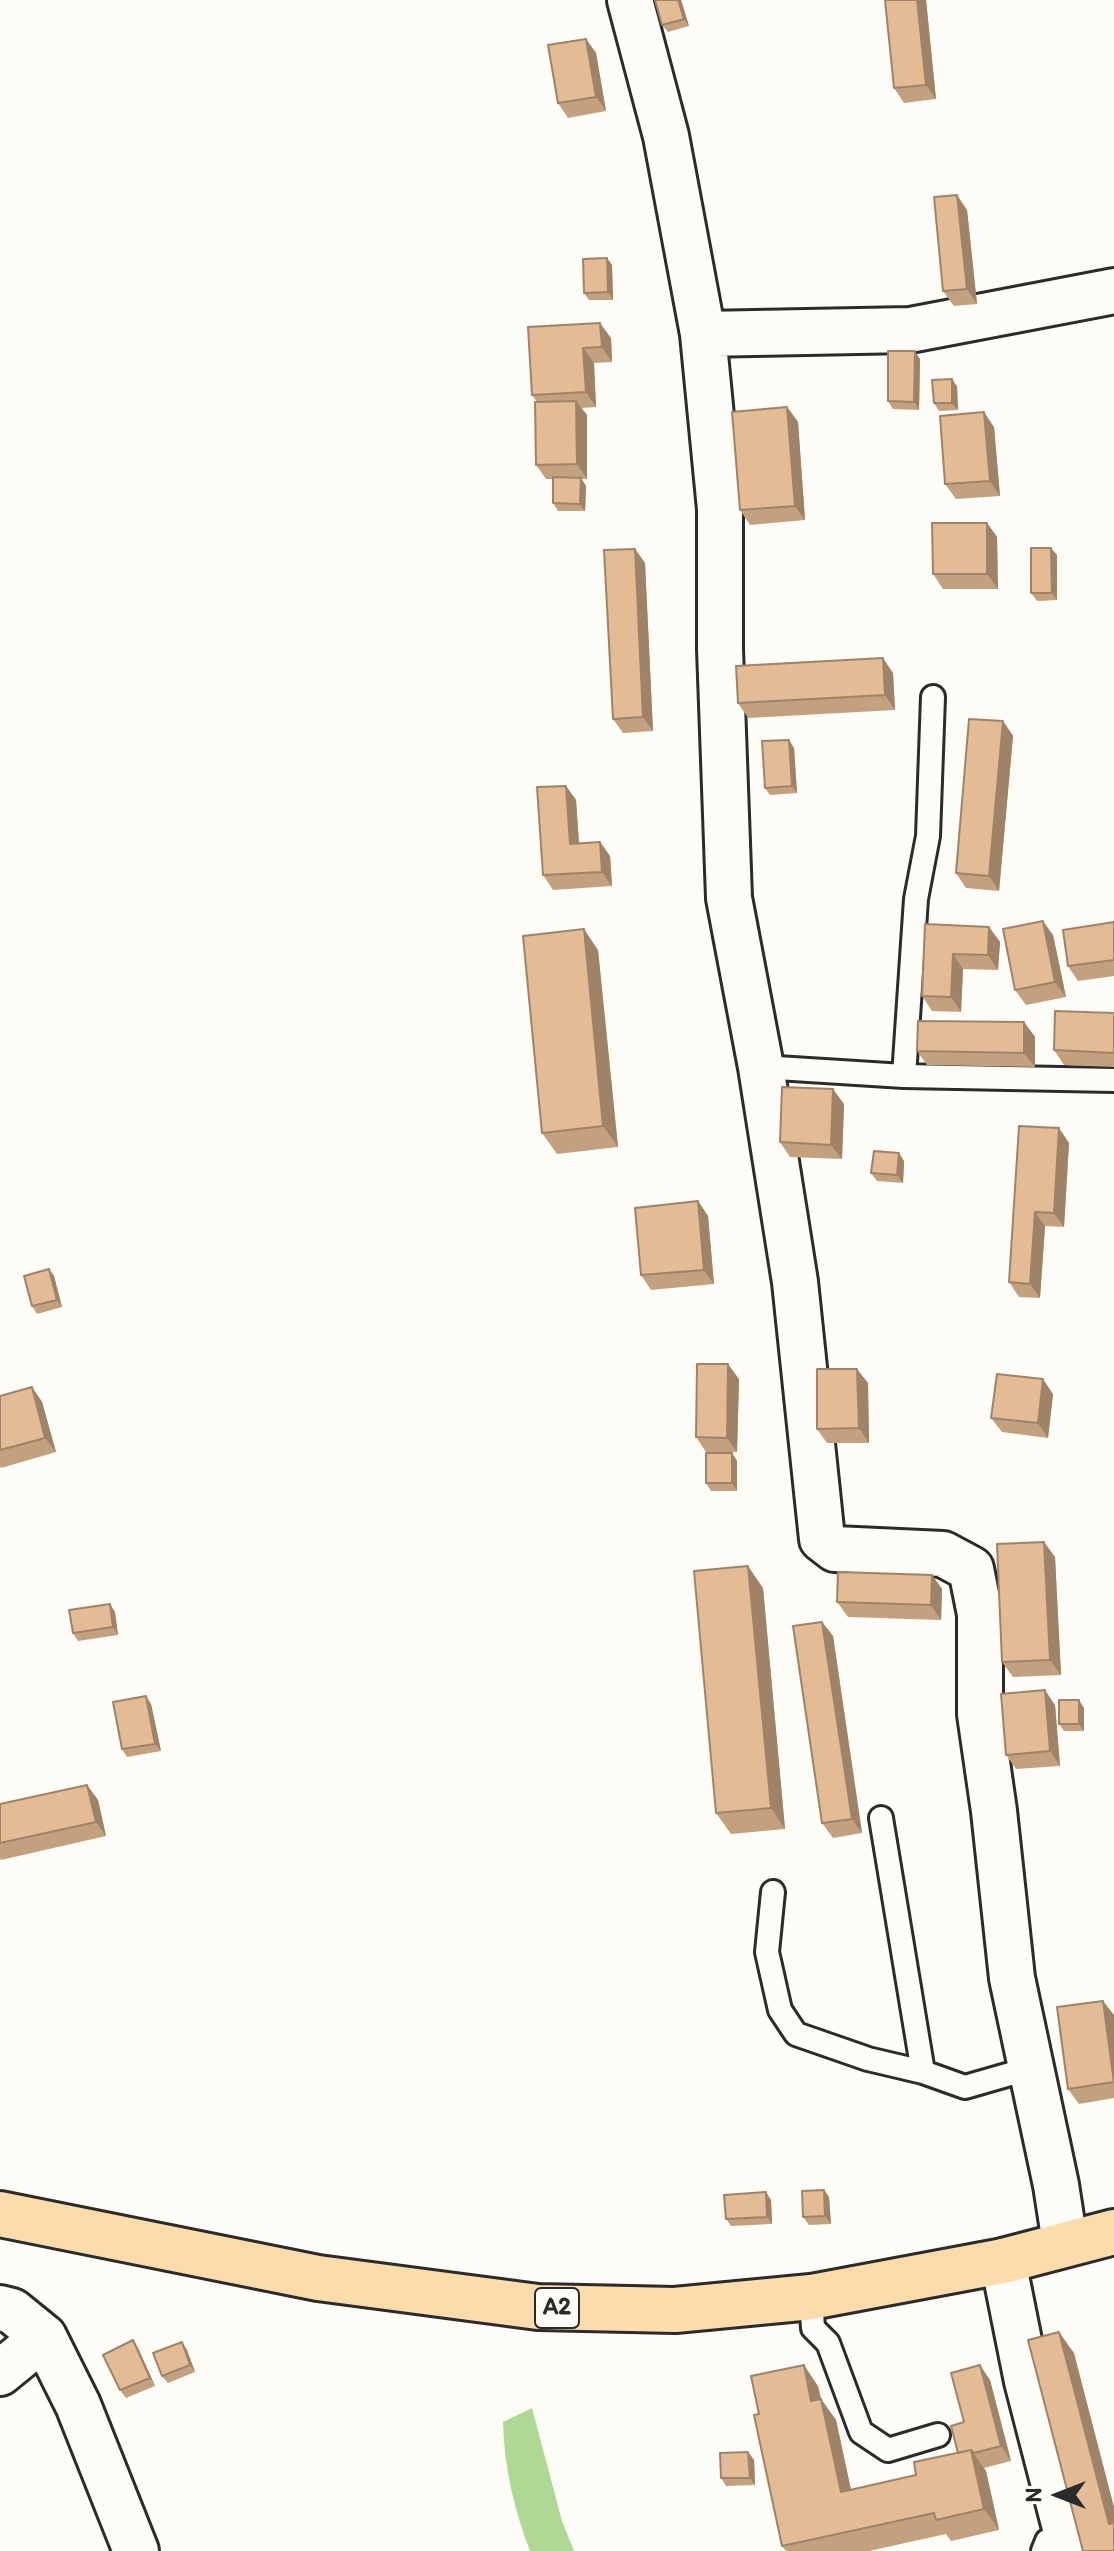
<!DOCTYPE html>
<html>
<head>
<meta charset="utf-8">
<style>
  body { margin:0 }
  #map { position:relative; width:1114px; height:2551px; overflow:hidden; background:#fdfcf7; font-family:Itim,sans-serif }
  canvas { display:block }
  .north { position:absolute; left:1018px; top:2455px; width:80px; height:80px; -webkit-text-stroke:6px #fdfcf7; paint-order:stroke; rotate:270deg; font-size:22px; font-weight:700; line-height:32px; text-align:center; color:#2b2b2b }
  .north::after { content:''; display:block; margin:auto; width:28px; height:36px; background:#2b2b2b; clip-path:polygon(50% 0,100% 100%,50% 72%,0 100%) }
</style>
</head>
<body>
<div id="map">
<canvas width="1114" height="2551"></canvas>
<div class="north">N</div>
</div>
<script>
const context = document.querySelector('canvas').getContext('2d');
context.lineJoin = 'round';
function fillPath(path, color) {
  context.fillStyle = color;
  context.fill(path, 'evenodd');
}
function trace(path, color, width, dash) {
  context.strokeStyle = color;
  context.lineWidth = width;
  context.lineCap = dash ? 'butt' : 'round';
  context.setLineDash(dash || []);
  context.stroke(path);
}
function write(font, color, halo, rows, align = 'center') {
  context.font = font + ' Itim,sans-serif';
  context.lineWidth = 8;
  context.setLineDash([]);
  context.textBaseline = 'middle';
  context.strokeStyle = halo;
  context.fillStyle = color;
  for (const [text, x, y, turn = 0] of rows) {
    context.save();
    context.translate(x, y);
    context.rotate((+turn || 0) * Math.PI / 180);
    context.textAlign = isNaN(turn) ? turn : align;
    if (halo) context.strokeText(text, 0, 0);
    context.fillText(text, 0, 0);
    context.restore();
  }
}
fillPath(new Path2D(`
  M532,2408L562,2521L574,2551H530C514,2510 504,2466 503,2422Z`), '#afd895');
const service = new Path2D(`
  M761,1067L904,1076L1114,1080
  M904,1076L916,899L928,836L933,697
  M881,1818L923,2072
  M773,1892L767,1952L780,2010L796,2034L868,2059L923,2072L965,2087L1031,2068
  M811,2297L813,2328L828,2343L861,2432L888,2450L938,2435
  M1043,2551L1047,2541L1066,2534`);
const minor = new Path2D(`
  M630,0L666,136L703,334L720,509V649L729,898L761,1067L795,1282L822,1539L835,1549L943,1554L971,1569L980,1614V1714L994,1811L1012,1978L1056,2185L1065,2243
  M703,334L910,330L1114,291
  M1003,2261L1027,2381L1071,2551
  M0,2308L12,2311L44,2337L78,2405L136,2551
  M0,2373L44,2337`);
const primary = new Path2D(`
  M0,2214L318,2278L538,2307L675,2310L811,2297L1003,2261L1114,2232`);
trace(service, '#2b2b2b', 28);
trace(minor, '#2b2b2b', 50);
trace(primary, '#2b2b2b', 50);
trace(service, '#fdfcf7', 22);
trace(minor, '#fdfcf7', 44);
trace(primary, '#fddcac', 44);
fillPath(new Path2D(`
  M681,0L689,26L668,32L662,25Z
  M885,0H926L936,99L904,103L894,88Z
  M586,39L596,53L606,111L568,118L558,103Z
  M967,210L977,304L954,306L943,291Z
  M607,258L612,265L613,300H589L584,293Z
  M528,327L611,338L612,362L594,363L596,407L581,408L587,415V479H581L586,486L585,511H558L553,503V479H546L536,465L537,402L532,395Z
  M920,359L919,410L893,409L888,401Z
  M957,386L958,410L939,411L934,403Z
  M787,407L798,422L805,520L750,525L740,510Z
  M994,427L1000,496L956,499L945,484Z
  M987,523L997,537L998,589H943L933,574Z
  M635,549L645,563L653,731L623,733L613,719Z
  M1057,555V600L1037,601L1031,593Z
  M893,673L895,710L748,718L738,703Z
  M1003,721L1013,736L999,891L966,888L956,873Z
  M794,748L797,793L770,795L765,788Z
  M566,786L576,800L579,843L600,842L610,856L612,886L553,890L543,875Z
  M1114,922V976L1078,981L1068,966Z
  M925,924L989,927L1000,942L998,970L963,969L961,1012L932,1011L922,996Z
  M1053,935L1066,997L1026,1005L1015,990Z
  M598,950L618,1147L557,1154L542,1133Z
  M1114,1013V1067L1064,1065L1054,1050Z
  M1024,1022L1035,1037V1067L927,1065L917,1051Z
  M844,1104L842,1159L790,1157L780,1142Z
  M1019,1126L1069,1143L1064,1227L1045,1226L1040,1298L1019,1297L1009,1282Z
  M904,1161L903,1183L877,1181L871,1173Z
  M698,1201L708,1216L714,1284L651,1290L641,1275Z
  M49,1269L54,1276L62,1307L37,1314L32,1306Z
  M739,1379L737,1452H706L696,1437Z
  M868,1383L869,1443H827L817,1429Z
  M32,1387L42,1402L56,1452L1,1468L0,1466V1396Z
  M1053,1394L1048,1438L1002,1432L991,1418Z
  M732,1453L737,1461V1491H711L706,1483Z
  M1044,1542L1055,1557L1061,1675L1013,1677L1002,1662Z
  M932,1575L942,1589L941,1620L848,1617L837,1602Z
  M763,1588L785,1829L731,1834L716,1813Z
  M115,1612L118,1635L78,1641L73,1633Z
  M822,1622L833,1636L862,1833L833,1838L822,1823Z
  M151,1704L161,1751L127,1757L122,1749Z
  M1055,1705L1060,1766L1016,1769L1006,1755Z
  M1084,1708V1731H1064L1059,1724Z
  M87,1785L98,1800L106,1836L1,1860L0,1858V1804Z
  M1114,2015V2098L1079,2104L1068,2089Z
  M824,2190L829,2197L831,2224L809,2225L803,2217Z
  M771,2200L772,2224L731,2226L726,2219Z
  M133,2340L138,2348L155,2386L126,2398L120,2390Z
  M187,2350L195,2372L168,2383L162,2376Z
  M990,2380L1011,2461L984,2468L986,2471L999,2530L951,2541L946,2534L869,2551H786L782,2546L759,2414L818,2386L821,2399L836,2420L851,2490L916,2475L958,2453L964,2422Z
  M748,2452L754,2460L755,2485L726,2486L721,2478Z`), '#c3a17f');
fillPath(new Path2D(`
  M678,0H681L689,26L684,19Z
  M917,0H926L936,99L926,85Z
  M586,39L596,53L606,111L596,97Z
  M957,195L967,210L977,304L967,289Z
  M607,258L612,265L613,300L608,292Z
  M600,323L611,338L612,362L602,347Z
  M583,348L594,363L596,407L586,392Z
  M915,351L920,359L919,410L914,402Z
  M952,379L957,386L958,410L952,403Z
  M576,401L587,415V479L577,464Z
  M787,407L798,422L805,520L795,506Z
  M984,412L994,427L1000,496L990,481Z
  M581,478L586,486L585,511L580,504Z
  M987,523L997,537L998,589L987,574Z
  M1051,548L1057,555V600L1052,593Z
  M635,549L645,563L653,731L643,717Z
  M883,658L893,673L895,710L885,695Z
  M1003,721L1013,736L999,891L989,876Z
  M789,740L794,748L797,793L792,786Z
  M566,786L576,800L580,859L570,844Z
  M600,842L610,856L612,886L602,872Z
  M1043,921L1053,935L1066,997L1055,982Z
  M989,927L1000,942L998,970L988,955Z
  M584,929L598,950L618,1147L603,1126Z
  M953,954L963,969L961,1012L951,997Z
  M1024,1022L1035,1037V1067L1024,1053Z
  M833,1089L844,1104L842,1159L831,1145Z
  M1059,1128L1069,1143L1064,1227L1054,1213Z
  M899,1153L904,1161L903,1183L897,1175Z
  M698,1201L708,1216L714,1284L704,1270Z
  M1035,1212L1045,1226L1040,1298L1030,1284Z
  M49,1269L54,1276L62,1307L57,1300Z
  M728,1364L739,1379L737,1452L727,1438Z
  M857,1369L868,1383L869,1443L859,1428Z
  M1043,1379L1053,1394L1048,1438L1038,1423Z
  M32,1387L42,1402L56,1452L45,1438Z
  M732,1453L737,1461V1491L732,1483Z
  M1044,1542L1055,1557L1061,1675L1050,1660Z
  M748,1566L763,1588L785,1829L771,1808Z
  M932,1575L942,1589L941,1620L931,1605Z
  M110,1604L115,1612L118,1635L113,1627Z
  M822,1622L833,1636L862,1833L852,1819Z
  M1045,1690L1055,1705L1060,1766L1050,1751Z
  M146,1696L151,1704L161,1751L155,1744Z
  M1079,1700L1084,1708V1731L1079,1724Z
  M87,1785L98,1800L106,1836L96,1822Z
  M1103,2001L1114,2015V2079Z
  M824,2190L829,2197L831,2224L825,2216Z
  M766,2192L771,2200L772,2224L767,2217Z
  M1059,2332L1074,2353L1114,2507V2531L1109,2524Z
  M133,2340L138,2348L155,2386L150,2378Z
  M182,2342L187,2350L195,2372L190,2365Z
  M804,2365L818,2386L826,2422L811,2401Z
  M980,2365L990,2380L1011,2461L1001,2446Z
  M821,2399L836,2420L856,2513L841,2492Z
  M971,2450L986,2471L999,2530L984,2509Z
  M748,2452L754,2460L755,2485L750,2478Z`), '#9f8368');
const building = new Path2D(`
  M655,0H678L684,19L662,25Z
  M885,0H917L926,85L894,88Z
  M586,39L596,97L558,103L548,45Z
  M957,195L967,289L943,291L934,197Z
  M607,258L608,292L584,293L583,259Z
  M600,323L602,347L583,348L586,392L532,395L528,327Z
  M888,351H915L914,402L888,401Z
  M952,379V403H934L932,380Z
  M576,401L577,464L536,465L535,402Z
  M787,407L795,506L740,510L732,412Z
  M984,412L990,481L945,484L940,416Z
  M553,477L581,478L580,504L553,503Z
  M932,523H987V574H933Z
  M1031,548H1051L1052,593H1031Z
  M635,549L643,717L613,719L604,550Z
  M883,658L885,695L738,703L736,666Z
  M969,719L1003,721L989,876L956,873Z
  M789,740L792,786L765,788L762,741Z
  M566,786L570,844L600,842L602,872L543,875L537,787Z
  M1043,921L1055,982L1015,990L1003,929Z
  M1114,922V960L1068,966L1063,930Z
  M925,924L989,927L988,955L953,954L951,997L922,996Z
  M584,929L603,1126L542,1133L523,936Z
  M1055,1011L1114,1013V1053L1054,1050Z
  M918,1021L1024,1022V1053L917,1051Z
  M782,1087L833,1089L831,1145L780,1142Z
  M1019,1126L1059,1128L1054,1213L1035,1212L1030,1284L1009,1282Z
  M874,1151L899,1153L897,1175L871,1173Z
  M698,1201L704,1270L641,1275L635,1208Z
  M49,1269L57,1300L32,1306L24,1276Z
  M697,1364H728L727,1438L696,1437Z
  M817,1369H857L859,1428L817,1429Z
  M997,1374L1043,1379L1038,1423L991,1418Z
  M32,1387L45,1438L0,1450V1396Z
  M706,1453H732V1483H706Z
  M1044,1542L1050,1660L1002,1662L997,1544Z
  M748,1566L771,1808L716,1813L694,1571Z
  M838,1572L932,1575L931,1605L837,1602Z
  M110,1604L113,1627L73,1633L69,1610Z
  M822,1622L852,1819L822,1823L793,1626Z
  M1045,1690L1050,1751L1006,1755L1001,1694Z
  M146,1696L155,1744L122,1749L113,1702Z
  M1059,1700H1079V1724H1059Z
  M87,1785L96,1822L0,1843V1804Z
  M1103,2001L1114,2082L1068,2089L1057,2007Z
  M824,2190L825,2216L803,2217L802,2191Z
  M766,2192L767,2217L726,2219L724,2195Z
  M1059,2332L1109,2524L1114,2523V2551H1083L1028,2340Z
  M133,2340L150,2378L120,2390L103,2355Z
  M182,2342L190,2365L162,2376L153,2353Z
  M804,2365L811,2401L821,2399L841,2492L916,2475L914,2462L971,2450L984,2509L936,2520L934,2513L782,2546L754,2415L759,2414L751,2376Z
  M980,2365L1001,2446L974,2453L971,2450L958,2453L951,2426L964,2422L951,2373Z
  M748,2452L750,2478H721L720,2453Z`);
fillPath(building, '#e3bb94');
trace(building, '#9f8368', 2);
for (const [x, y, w] of [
  [557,2308,44]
]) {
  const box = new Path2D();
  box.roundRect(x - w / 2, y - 20, w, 40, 6);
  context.fillStyle = '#fdfcf7';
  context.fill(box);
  trace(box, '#2b2b2b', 2);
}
write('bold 24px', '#2b2b2b', null, [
  ["A2",557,2308]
]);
</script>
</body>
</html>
